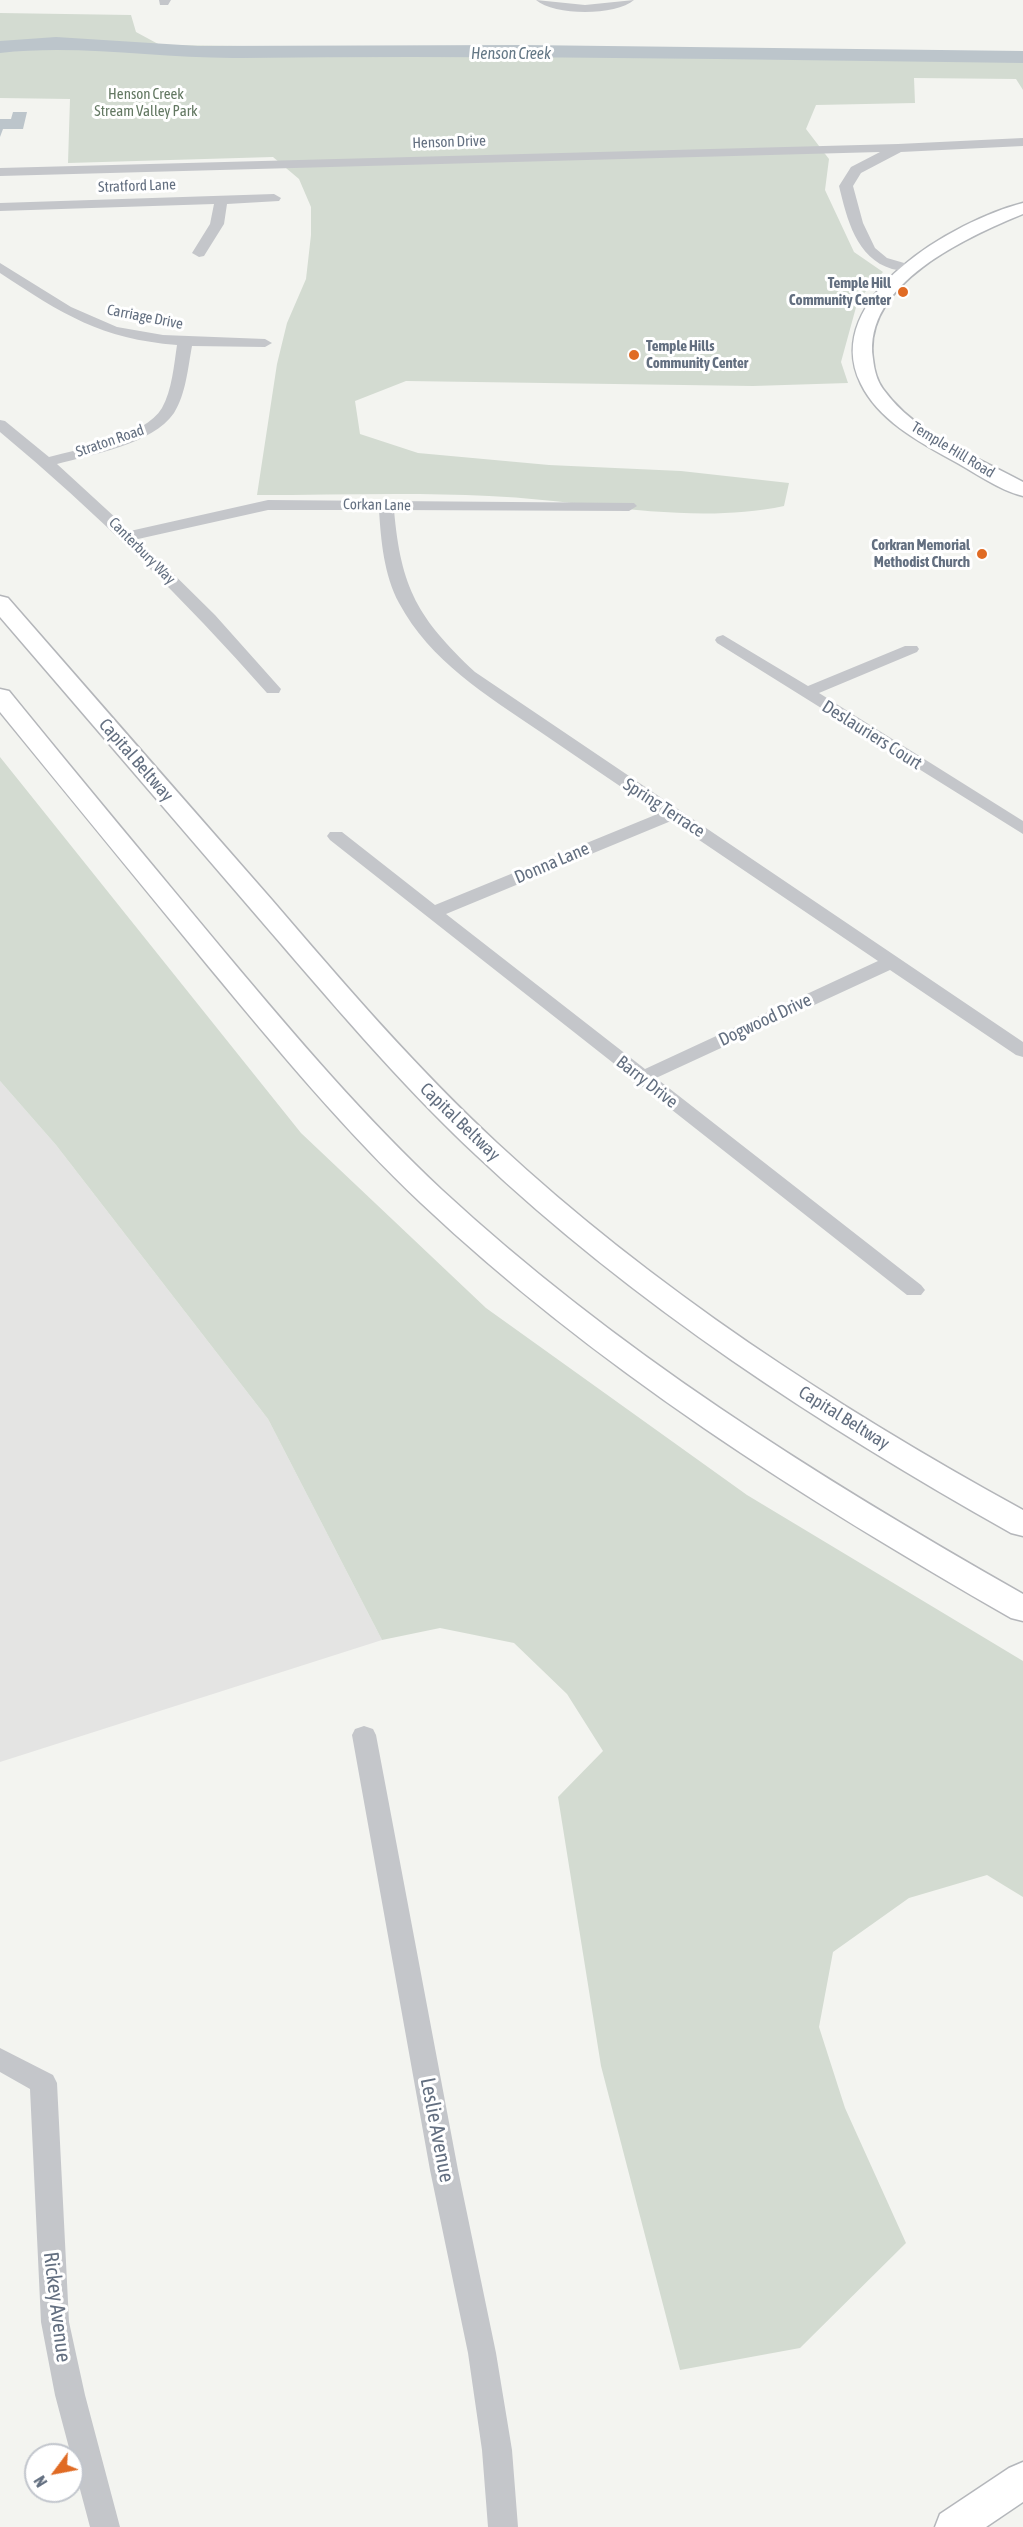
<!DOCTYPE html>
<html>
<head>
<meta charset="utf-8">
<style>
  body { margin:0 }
  #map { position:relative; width:1023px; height:2527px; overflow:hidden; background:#f3f4f0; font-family:"Asap Condensed",sans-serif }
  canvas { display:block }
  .north { position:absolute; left:24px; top:2443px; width:60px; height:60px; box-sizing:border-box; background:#fff; border:2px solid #c1c5cc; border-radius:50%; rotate:238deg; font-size:16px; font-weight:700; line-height:24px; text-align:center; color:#636f80 }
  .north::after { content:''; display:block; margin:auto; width:21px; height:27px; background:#e06b24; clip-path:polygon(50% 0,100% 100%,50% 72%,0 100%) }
</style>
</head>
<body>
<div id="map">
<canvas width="1023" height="2527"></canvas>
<div class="north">N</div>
</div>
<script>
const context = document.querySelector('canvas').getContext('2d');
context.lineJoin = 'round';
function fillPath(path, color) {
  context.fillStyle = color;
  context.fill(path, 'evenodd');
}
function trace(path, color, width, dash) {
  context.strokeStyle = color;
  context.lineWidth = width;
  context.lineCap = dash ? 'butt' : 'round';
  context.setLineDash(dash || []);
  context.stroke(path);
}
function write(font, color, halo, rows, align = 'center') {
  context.font = font + ' "Asap Condensed",sans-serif';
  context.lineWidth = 6;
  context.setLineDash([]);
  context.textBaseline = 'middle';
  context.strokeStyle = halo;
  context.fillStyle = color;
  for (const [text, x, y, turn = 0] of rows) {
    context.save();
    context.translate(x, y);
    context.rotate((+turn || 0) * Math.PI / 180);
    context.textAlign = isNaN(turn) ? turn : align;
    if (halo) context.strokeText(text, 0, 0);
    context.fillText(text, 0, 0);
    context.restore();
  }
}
fillPath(new Path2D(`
  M0,1081L56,1145L268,1419L382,1640L0,1762Z`), '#e4e4e3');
fillPath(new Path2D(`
  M0,13L131,15L136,32L160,45L575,50V57H1023V90L1016,79L914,78L915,103L816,105L806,129L829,159L825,190L854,252L883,272L858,300L841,362L848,383L753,386L406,381L355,401L360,434L418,453L549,465L681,471L789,483L784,506C688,526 586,500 489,496C412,492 334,495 257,495L277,364L287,323L306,279L311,235V207L299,179L273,157L68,163L70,99L0,98Z
  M0,757L301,1133L486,1308L747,1495L1023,1661V1897L987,1875L909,1898L833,1952L819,2027L845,2108L906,2243L800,2348L680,2370L601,2066L558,1797L603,1751L567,1694L514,1643L440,1628L382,1640L268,1419L56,1145L0,1081Z`), '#d3dbd1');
fillPath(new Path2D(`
  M13,112H27L23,129H3L0,137V119H11Z`), '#bcc5cb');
fillPath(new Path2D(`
  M56,37L198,46L524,45L1023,51V63C762,60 502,55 241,58C161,59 81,44 0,53V41Z`), '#bcc5cb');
const major = new Path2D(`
  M1023,203V214C967,237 862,284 873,359C874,369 877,381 883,389C916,435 976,456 1023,482V496C998,490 973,471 950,459C917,441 878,419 861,384C818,298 956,220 1023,203Z
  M1023,2462V2502L986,2527H935L940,2514L1009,2468Z`);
const highway = new Path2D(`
  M0,596L8,598C96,699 184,800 272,900C344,984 416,1068 497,1143C654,1289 836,1407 1023,1510V1536L1011,1533C821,1426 636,1306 476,1155C397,1081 328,998 257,916C171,816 86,717 0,617Z
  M0,689L9,691C81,780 155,868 228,956C296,1037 364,1117 442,1190C616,1351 817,1477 1023,1594V1621L1011,1618C802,1498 597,1369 421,1203C344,1130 277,1049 209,967C139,882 69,797 0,712Z`);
trace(major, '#b4b7bb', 3);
trace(highway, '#b4b6ba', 3);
fillPath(new Path2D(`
  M159,0H171L168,5H160Z
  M536,0L585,5L634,0C616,16 554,16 536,0Z
  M1023,138V146L901,152L861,173L853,186L863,223L875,248L887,258L911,265V271C904,273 899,270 892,269C856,258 847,219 839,186L851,167L880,152L0,176V168L898,144Z
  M274,194L281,198L279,201L227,204L224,224L204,256L199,257L192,253L210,224L214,204L0,211V203Z
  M0,263L71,307L117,327L163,335L265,339L272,343L265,347L192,346C188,367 186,394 174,413C153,444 91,455 57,464L130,531L268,500L634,503L637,506L629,511L394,510C401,589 418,618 475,672L1023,1042V1057L1016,1055L890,970L656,1078L921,1285L925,1290L921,1295H907L639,1084L633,1082L631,1077L330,840L327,836L330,832H342L435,905L660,813C619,786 579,758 539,731C486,695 430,661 399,603C384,575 381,541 379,510H268L138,539L215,615L281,689L279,693H267C184,599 96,512 0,432V420L5,421L49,457C79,449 145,437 162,408C172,390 174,365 177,345C101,339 62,314 0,273ZM671,821L878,961L645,1069L446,914Z
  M723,635L808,686L905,646H917L919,649L917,652L819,693L1023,821V834L717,643L715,640L717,637Z
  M364,1726L373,1729L376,1735L458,2170L496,2353L512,2450L518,2527H488L482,2450L468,2353L430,2170L352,1735L355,1729Z
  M0,2048L53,2075L57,2083L69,2322L85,2395L120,2527H90L55,2395L41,2322L30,2089L0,2072Z`), '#c4c6ca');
fillPath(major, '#fff');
fillPath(highway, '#fff');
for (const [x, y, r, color] of [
  [903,292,6,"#e06b24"],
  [634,355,6,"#e06b24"],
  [982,554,6,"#e06b24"]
]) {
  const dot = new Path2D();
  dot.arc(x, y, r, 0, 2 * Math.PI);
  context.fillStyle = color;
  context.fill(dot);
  trace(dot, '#fff', 2);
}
write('15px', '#637862', '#fff', [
  ["Henson Creek",146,94],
  ["Stream Valley Park",146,111]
]);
write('15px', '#636f80', '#fff', [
  ["Henson Drive",449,142,-2],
  ["Stratford Lane",137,186,-2],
  ["Carriage Drive",145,317,11],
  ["Straton Road",110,441,-19],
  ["Temple Hill Road",953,450,31],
  ["Corkan Lane",377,505,1],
  ["Canterbury Way",142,551,45]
]);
write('bold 15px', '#636f80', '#fff', [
  ["Temple Hill",891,283],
  ["Community Center",891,300],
  ["Temple Hills",646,346,"left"],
  ["Community Center",646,363,"left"],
  ["Corkran Memorial",970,545],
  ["Methodist Church",970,562]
], 'right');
write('italic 16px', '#637785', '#fff', [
  ["Henson Creek",511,54]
]);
write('18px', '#636f80', '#fff', [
  ["Deslauriers Court",872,735,32],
  ["Capital Beltway",136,760,49],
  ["Spring Terrace",664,808,33],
  ["Donna Lane",552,863,-23],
  ["Dogwood Drive",765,1020,-25],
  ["Barry Drive",647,1082,38],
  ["Capital Beltway",460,1122,44],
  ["Capital Beltway",844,1418,32]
]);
write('21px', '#636f80', '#fff', [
  ["Leslie Avenue",437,2130,79],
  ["Rickey Avenue",57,2307,83]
]);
</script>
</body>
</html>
